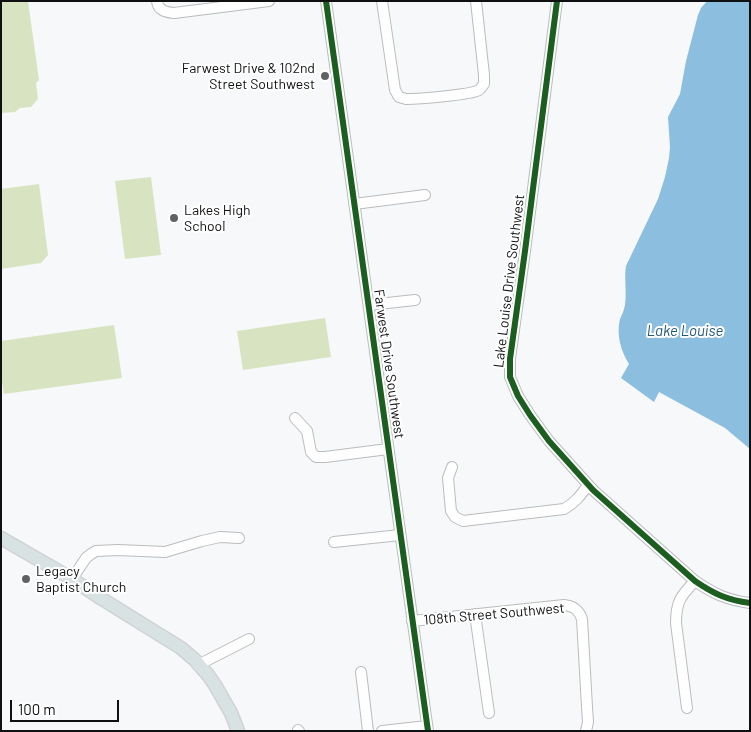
<!DOCTYPE html>
<html>
<head>
<meta charset="utf-8">
<style>
  body { margin:0 }
  #map { position:relative; width:751px; height:732px; overflow:hidden; background:#f6f8fa; font-family:Barlow,sans-serif }
  canvas { display:block }
  .frame { position:absolute; inset:0; border:2px solid #0f1012; pointer-events:none }
  .scale { position:absolute; left:10px; top:700px; width:109px; height:22px; box-sizing:border-box; border:2px solid #0f1012; border-top:0; padding-left:6px; font-size:15px; line-height:18px; white-space:nowrap; color:#0f1012; -webkit-text-stroke:4px #fff; paint-order:stroke }
</style>
</head>
<body>
<div id="map">
<canvas width="751" height="732"></canvas>
<div class="frame"></div>
<div class="scale">100 m</div>
</div>
<script>
const context = document.querySelector('canvas').getContext('2d');
context.lineJoin = 'round';
function fillPath(path, color) {
  context.fillStyle = color;
  context.fill(path, 'evenodd');
}
function trace(path, color, width, dash) {
  context.strokeStyle = color;
  context.lineWidth = width;
  context.lineCap = dash ? 'butt' : 'round';
  context.setLineDash(dash || []);
  context.stroke(path);
}
function write(font, color, halo, rows, align = 'center') {
  context.font = font + ' Barlow,sans-serif';
  context.lineWidth = 4;
  context.setLineDash([]);
  context.textBaseline = 'middle';
  context.strokeStyle = halo;
  context.fillStyle = color;
  for (const [text, x, y, turn = 0] of rows) {
    context.save();
    context.translate(x, y);
    context.rotate((+turn || 0) * Math.PI / 180);
    context.textAlign = isNaN(turn) ? turn : align;
    if (halo) context.strokeText(text, 0, 0);
    context.fillText(text, 0, 0);
    context.restore();
  }
}
fillPath(new Path2D(`
  M1,1H28L39,80L36,83L38,99L31,107L20,108L15,112L1,113Z
  M151,177L161,255L125,259L115,181Z
  M39,184L48,255L41,263L1,269V189Z
  M325,318L331,357L243,370L237,331Z
  M114,325L122,378L4,394L1,376V341Z`), '#d8e4c1');
fillPath(new Path2D(`
  M707,1H750V449L725,428L659,392L654,402L621,378L629,364C621,351 616,335 620,319C622,315 624,310 625,305C627,292 624,278 626,266L658,199L665,177L669,158L670,147L668,117L680,94L686,61L698,15L701,8Z`), '#8cbedf');
const minor = new Path2D(`
  M157,1C158,11 166,12 174,13L269,1
  M326,1L428,731
  M382,1L395,90L399,97L406,99C417,99 471,95 479,90C481,89 482,86 484,84V75L476,1
  M557,1L525,251L510,359V377L518,396L530,415L549,441L593,490L695,581C714,594 727,600 750,603
  M354,204L425,195
  M369,305L415,300
  M295,418L307,431L311,452L316,457H325L388,449
  M452,467L448,478L451,511L455,517L463,521L564,509C575,503 581,495 588,485
  M334,542L400,535
  M72,579L86,558L91,554L96,551L118,550L165,552L202,541L220,537L239,538
  M475,614L489,713
  M412,621L564,605C574,606 579,610 582,619L587,707L588,722L586,731
  M198,665L249,639
  M361,672L368,731
  M687,708L676,623C676,601 681,596 695,581
  M298,730L299,731
  M382,731L427,726`);
const major = new Path2D(`
  M1,538L72,579L102,599L181,648L195,660L208,675L215,685L231,713L238,731`);
trace(minor, '#babcbd', 12);
trace(major, '#d1d2d3', 15);
trace(minor, '#fefefe', 10);
trace(major, '#d9e2e3', 12);
trace(new Path2D(`
  M326,1L428,731
  M557,1L525,251L510,359V377L518,396L530,415L549,441L593,490L695,581C714,594 727,600 750,603`), '#1b5e20', 6);
for (const [x, y, r, color] of [
  [325,76,5,"#606163"],
  [174,218,5,"#606163"],
  [26,579,5,"#606163"]
]) {
  const dot = new Path2D();
  dot.arc(x, y, r, 0, 2 * Math.PI);
  context.fillStyle = color;
  context.fill(dot);
  trace(dot, '#fff', 2);
}
write('14px', '#0f1012', '#fff', [
  ["Farwest Drive & 102nd",315,68,"right"],
  ["Street Southwest",315,84,"right"],
  ["Lakes High",184,210],
  ["School",184,226],
  ["Legacy",36,571],
  ["Baptist Church",36,587]
], 'left');
write('14px', '#0f1012', '#fff', [
  ["Lake Louise Drive Southwest",509,281,-83],
  ["Farwest Drive Southwest",389,364,82],
  ["108th Street Southwest",494,614,-5]
]);
write('italic 15px', '#255a7a', '#fff', [
  ["Lake Louise",685,331]
]);
</script>
</body>
</html>
